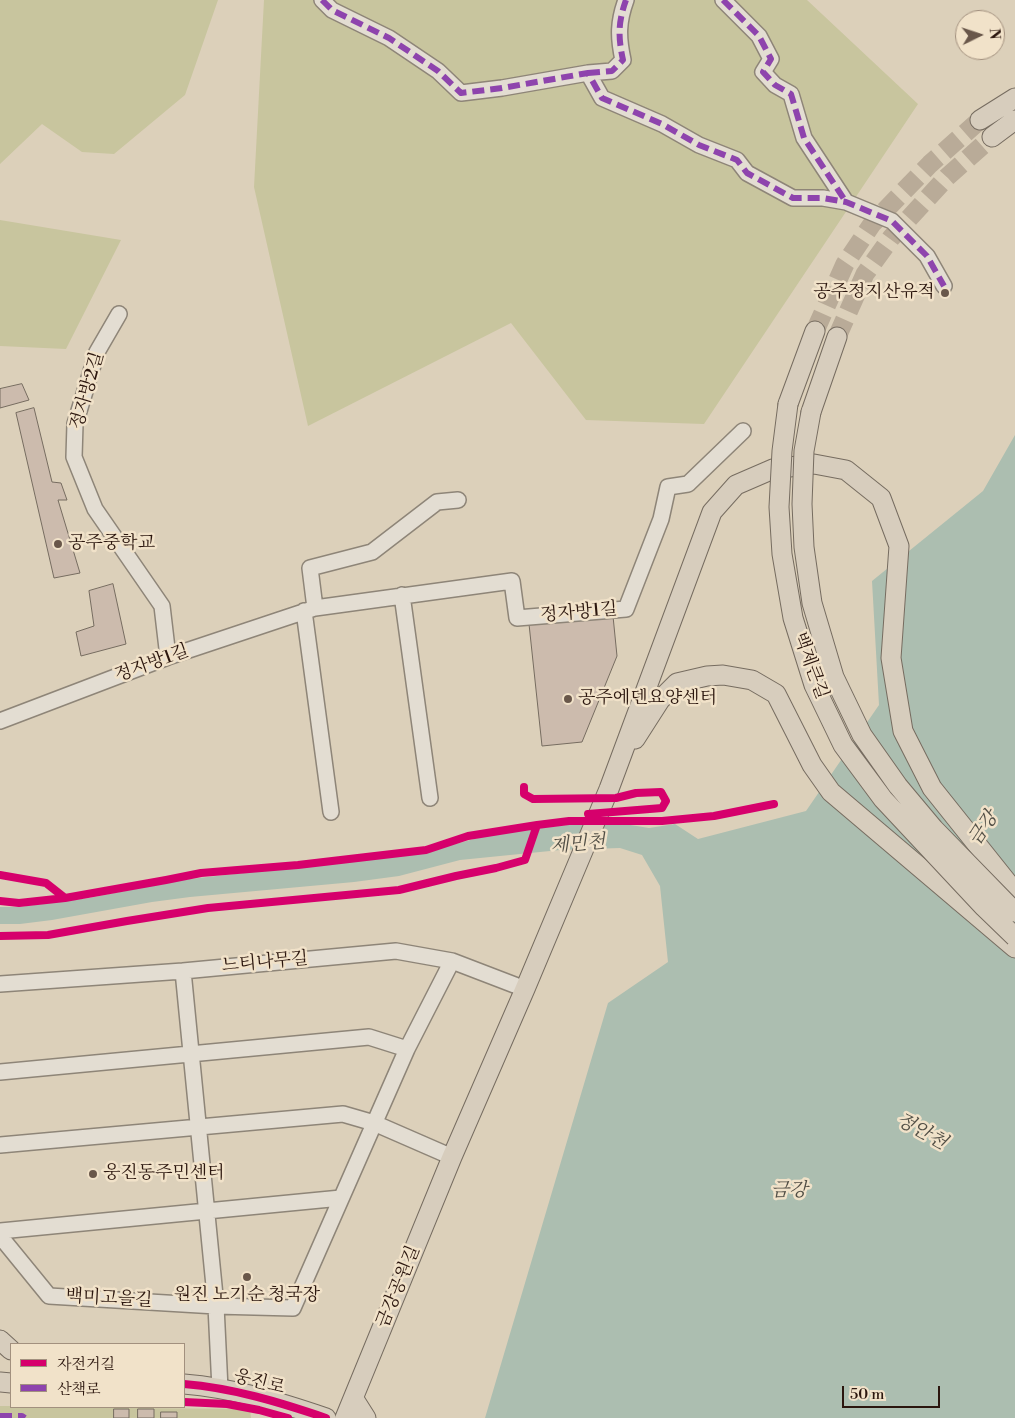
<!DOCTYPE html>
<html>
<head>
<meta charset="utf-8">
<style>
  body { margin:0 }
  #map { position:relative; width:1015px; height:1418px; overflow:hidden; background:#dcd0ba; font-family:"Libre Bodoni","Noto Serif KR",serif }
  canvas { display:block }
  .legend { position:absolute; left:10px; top:1343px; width:175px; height:65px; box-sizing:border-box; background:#f1e2c9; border:1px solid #a2907e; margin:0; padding:6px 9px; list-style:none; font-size:15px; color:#2b160e }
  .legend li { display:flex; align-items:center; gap:10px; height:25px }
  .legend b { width:25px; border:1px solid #a2907e }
  .north { position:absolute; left:955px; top:10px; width:50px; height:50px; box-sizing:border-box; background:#f1e2c9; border:1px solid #a2907e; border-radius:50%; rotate:86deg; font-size:14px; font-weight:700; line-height:20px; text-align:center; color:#2b160e }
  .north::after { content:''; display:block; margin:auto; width:18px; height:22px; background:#69574a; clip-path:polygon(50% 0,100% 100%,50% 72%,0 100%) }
  .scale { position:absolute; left:842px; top:1386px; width:98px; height:22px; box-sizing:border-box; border:2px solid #2b160e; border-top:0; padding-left:6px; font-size:15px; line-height:18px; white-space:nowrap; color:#2b160e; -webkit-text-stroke:4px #f1e2c9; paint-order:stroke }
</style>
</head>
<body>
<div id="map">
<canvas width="1015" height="1418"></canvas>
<ul class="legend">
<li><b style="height:6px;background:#d6006c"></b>자전거길</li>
<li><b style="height:6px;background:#8e44ad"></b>산책로</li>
</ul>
<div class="north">N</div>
<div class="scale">50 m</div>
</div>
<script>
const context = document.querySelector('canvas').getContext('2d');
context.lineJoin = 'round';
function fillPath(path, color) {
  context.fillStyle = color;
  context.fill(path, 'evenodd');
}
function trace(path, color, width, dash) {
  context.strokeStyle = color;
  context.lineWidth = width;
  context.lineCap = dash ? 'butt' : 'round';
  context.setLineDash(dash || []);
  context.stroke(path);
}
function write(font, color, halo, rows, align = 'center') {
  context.font = font + ' "Libre Bodoni","Noto Serif KR",serif';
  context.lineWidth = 5;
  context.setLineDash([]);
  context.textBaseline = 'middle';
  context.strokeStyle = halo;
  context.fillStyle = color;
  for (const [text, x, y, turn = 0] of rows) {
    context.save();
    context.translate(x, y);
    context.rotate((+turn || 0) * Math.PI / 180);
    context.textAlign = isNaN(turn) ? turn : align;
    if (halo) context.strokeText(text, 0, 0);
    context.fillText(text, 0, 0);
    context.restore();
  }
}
fillPath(new Path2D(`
  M0,0H218L185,95L114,154L82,152L42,124L0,164Z
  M264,0H807L918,104L704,424L586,420L511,323L308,426L254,187Z
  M0,220L121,240L66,349L0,346Z
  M0,1406H11V1407L250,1409L251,1418H0Z`), '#c8c59e');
fillPath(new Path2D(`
  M1015,435V1418H485L608,1003L668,962L660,886L642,855L620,848L560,850L460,860L399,876L354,882L190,897L152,902L52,920L20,924H0V907H19L89,898L181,880L422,853L500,832L606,821L649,828L675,824L698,839L806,811L879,705L872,581L983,491Z`), '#acbeb0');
const building = new Path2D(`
  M22,384L29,400L0,408V389Z
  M34,408L52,482L61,483L67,500H58L80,573L54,578L16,413Z
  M113,584L126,644L81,656L76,632L94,626L89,591Z
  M613,616L617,656L582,742L542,746L529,624Z
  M114,1409H129V1418H114Z
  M138,1409H154V1418H138Z
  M161,1412H177V1418H161Z`);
fillPath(building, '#ccbbad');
trace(building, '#766c60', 1);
trace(new Path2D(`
  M815,331L845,264L872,224L930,164L980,120
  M837,337L865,274L891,238L947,177L992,137`), '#b9ab98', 19, [19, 9]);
const minor = new Path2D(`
  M322,0L332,10L389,38L438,71L461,93L502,88L588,73L602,98L662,124L699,145L737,160L747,173L793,198H823L846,202L892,221L927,256L944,286
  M723,0L759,36L771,59L763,72L775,85L791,94L804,138L846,202
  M588,73L612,71L623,60C618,37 618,22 626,0
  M119,314L97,352L75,424L74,457L95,509L162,606L168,657
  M402,595L430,798
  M315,608L310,568L372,552L437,502L458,500
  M304,611L331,812
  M0,721L168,657L315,608L512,581L517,618L626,609L661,519L668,487L688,484L743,431
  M183,971L216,1306L220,1389
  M0,984L183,971L396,951L452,961L525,989
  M0,1072L369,1037L407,1049
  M0,1145L343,1114L374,1123L452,1157
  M0,1231L341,1198
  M0,1236L49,1296L216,1306L293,1308L407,1049L452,961`);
const major = new Path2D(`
  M980,120L1015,98
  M992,137L1015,120
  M788,404L815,331
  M811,412L837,337
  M635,739L660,700L677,683L707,676L723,675L752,680L776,694L812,765L831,792L1015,948
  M0,1340L11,1350
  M0,1382L11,1383
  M184,1384C233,1388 279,1402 326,1418
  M354,1399L366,1418
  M345,1418L452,1157L525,989L609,789L712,512L736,485L773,469L814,464L846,470L881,498L899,546L891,658L903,731L932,788L1015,892`);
trace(minor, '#8e8578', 18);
trace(major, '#766c60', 21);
trace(minor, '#e3ddd2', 15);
trace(major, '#d7cdbd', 19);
const majorBridge = new Path2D(`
  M788,404L782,451L779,507L782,554L793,618L814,685L843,745L883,799L984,907L1015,937
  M811,412L804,451L802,504L804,547L812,603L834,677L862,735L898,786L934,829L1015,912`);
trace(majorBridge, '#766c60', 21, []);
trace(majorBridge, '#d7cdbd', 19);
trace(new Path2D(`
  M322,0L332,10L389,38L438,71L461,93L502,88L588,73L602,98L662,124L699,145L737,160L747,173L793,198H823L846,202L892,221L927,256L944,286
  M723,0L759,36L771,59L763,72L775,85L791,94L804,138L846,202
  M588,73L612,71L623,60C618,37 618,22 626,0
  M0,1416H22L25,1418`), '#8e44ad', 6, [12, 6]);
trace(new Path2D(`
  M524,787V794L533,799L616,798L636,793L661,792L666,801L662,808L588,814
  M0,875L46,883L65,898L166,880L201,873L298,865L426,850L468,836L537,825L569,821H662L714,816L774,804
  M0,901L19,903L65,898
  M0,936L48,935L127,921L208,908L399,890L456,876L496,868L525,860L537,825
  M184,1384C233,1388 279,1402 326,1418
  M184,1402L227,1404L259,1410L288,1418`), '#d6006c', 8);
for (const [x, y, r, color] of [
  [945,293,5,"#69574a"],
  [58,544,5,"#69574a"],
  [568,699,5,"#69574a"],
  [93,1174,5,"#69574a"],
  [247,1277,5,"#69574a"]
]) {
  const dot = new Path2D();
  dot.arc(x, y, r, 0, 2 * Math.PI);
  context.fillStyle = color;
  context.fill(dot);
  trace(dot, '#f1e2c9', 2);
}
write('18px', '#2b160e', '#f1e2c9', [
  ["공주정지산유적",935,293,"right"],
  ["공주중학교",68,544],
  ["공주에덴요양센터",578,699],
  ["웅진동주민센터",103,1174],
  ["원진 노기순 청국장",247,1296,"center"]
], 'left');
write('18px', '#2b160e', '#f1e2c9', [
  ["정자방2길",88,391,-74],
  ["정자방1길",579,613,-5],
  ["정자방1길",152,664,-20],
  ["백제큰길",810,666,70],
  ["느티나무길",265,963,-5],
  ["금강공원길",399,1287,-68],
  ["백미고을길",109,1299,3],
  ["웅진로",259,1383,14]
]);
write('italic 19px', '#514e45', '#f1e2c9', [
  ["금강",984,829,-56],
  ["제민천",578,845,-5],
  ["정안천",921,1132,29],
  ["금강",789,1191]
]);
</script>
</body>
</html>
